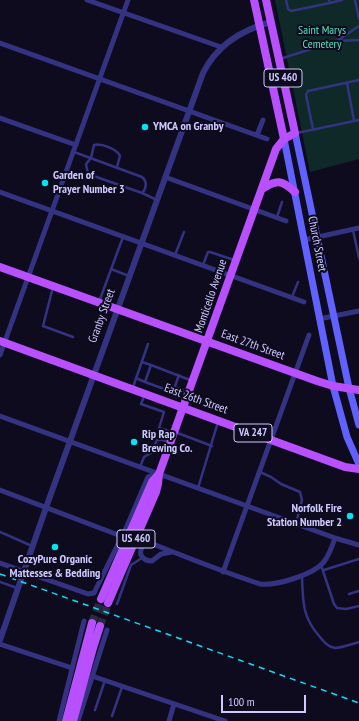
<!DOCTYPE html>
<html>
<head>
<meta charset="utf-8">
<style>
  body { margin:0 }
  #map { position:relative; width:359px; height:721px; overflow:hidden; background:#0e0b1f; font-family:"PT Sans Narrow",sans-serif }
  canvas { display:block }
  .scale { position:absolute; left:221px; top:695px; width:85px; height:18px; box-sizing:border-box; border:2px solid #cec9ff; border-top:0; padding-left:5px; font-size:12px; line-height:14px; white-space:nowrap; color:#cec9ff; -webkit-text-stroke:3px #0e0b1f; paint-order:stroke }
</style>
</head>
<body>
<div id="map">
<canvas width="359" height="721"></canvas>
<div class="scale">100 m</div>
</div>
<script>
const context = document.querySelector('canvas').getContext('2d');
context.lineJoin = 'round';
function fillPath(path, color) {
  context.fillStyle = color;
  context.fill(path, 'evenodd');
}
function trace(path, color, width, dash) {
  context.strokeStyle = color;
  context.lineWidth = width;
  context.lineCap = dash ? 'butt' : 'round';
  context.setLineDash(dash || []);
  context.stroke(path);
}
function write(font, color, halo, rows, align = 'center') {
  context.font = font + ' "PT Sans Narrow",sans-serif';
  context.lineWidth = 4;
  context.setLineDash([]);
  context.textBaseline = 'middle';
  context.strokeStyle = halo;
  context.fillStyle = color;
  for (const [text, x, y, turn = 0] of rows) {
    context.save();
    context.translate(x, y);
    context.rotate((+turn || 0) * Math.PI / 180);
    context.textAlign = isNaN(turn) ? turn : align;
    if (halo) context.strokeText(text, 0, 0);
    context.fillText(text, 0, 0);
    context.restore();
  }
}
fillPath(new Path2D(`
  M275,0H359V159L310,172Z`), '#0e2928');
trace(new Path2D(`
  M92,623L101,599
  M100,626L108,603`), '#2b2841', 8, [8, 4]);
trace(new Path2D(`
  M286,0L288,9L291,11L330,3L329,0
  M355,0L359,19
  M330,3L342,0
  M338,40L359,26
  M280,59L336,41L359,40
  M347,83L354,121
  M313,129L306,95L308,91L359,80
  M297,133L359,120
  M74,152L142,177C147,181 147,188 142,193L157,200
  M117,167L120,156C117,149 101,143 94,145L91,158L86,164L88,174L142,193
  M277,217L282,202
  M353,230L359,258
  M175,255L184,232
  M203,265L208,252H210L234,260
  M111,269L129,276
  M53,287L43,326L73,337
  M292,297L298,282
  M99,302L123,237
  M142,362L151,365
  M136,378L145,382
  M133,387L148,344
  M174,389L179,375
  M186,392L177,388L167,390L145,382L151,365L190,380
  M145,394L141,404L164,412L159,428L172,432
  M175,432L212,446
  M140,467L144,457L151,453L157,440H163L168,442
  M260,472L271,477L281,484L300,492L302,500L296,523
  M198,488L218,422
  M0,532L32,546
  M321,565L334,604L337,608L346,609L359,606
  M324,570L359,559
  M302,576C303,602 302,617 320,637C324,642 328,647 335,648C342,648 352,644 359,642
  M0,582L17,588
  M349,594L359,591
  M117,604L131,565L142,558
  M95,710L105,680
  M112,716L122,687`), '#343381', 2.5);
trace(new Path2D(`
  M87,0L221,47
  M0,43L267,139
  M0,118L76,145
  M257,135L263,120
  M165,177L286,221
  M0,192L304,302
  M304,240L359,228
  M319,319L359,311
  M0,355L128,0
  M0,416L335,538L359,545
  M0,490L121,536
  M172,552L161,554L152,561C143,561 137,554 143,546L149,544H153C188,558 224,572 260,584C276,586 312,575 323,563C329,556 332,547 335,538
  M0,563L88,594L94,593L127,526L148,477L158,474
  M223,572L309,335
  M0,644L72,668
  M92,676L225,721
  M59,721L84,621
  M78,721L107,630
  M169,721L174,704`), '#343381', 5);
trace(new Path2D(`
  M0,640L48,502L203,73C217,45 241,30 271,22`), '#343381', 6);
trace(new Path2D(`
  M295,133L349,388L359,425
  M284,139L333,386L347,437L359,464`), '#6061ff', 7);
trace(new Path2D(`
  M254,0L284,139
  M262,189C277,179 282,180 295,192
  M0,267L317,381L333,386L359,390
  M0,341L345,467L359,469
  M101,599L152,482L159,474
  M108,603L156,492L158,484L159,474L276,149L284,139L295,133L266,0
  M66,721L92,623
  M73,721L93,648L100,626`), '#b850ff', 8);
trace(new Path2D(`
  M0,574L359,703`), '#00e4f4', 1.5, [6, 5]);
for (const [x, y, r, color] of [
  [145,127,4,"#00e4f4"],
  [45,183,4,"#00e4f4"],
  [134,442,4,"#00e4f4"],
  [350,516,4,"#00e4f4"],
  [55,547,4,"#00e4f4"]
]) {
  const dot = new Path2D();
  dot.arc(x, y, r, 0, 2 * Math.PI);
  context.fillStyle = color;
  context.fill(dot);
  trace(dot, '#0e0b1f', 1.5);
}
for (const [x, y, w] of [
  [283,78,38],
  [253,433,38],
  [136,539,38]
]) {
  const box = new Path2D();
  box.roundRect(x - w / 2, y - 9, w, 18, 3);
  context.fillStyle = '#0e0b1f';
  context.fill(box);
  trace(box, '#cec9ff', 1);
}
write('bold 11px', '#cec9ff', null, [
  ["US 460",283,78],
  ["VA 247",253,433],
  ["US 460",136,539]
]);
write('12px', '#4fe5bb', '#0e0b1f', [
  ["Saint Marys",322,31],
  ["Cemetery",322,45]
]);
write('bold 12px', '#cec9ff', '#0e0b1f', [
  ["YMCA on Granby",153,127],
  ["Garden of",53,176],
  ["Prayer Number 3",53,190],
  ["Rip Rap",142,435],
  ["Brewing Co.",142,449],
  ["Norfolk Fire",342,509,"right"],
  ["Station Number 2",342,523,"right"],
  ["CozyPure Organic",55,560,"center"],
  ["Mattesses & Bedding",55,574,"center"]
], 'left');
write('12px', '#cec9ff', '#0e0b1f', [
  ["Church Street",317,244,79],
  ["Monticello Avenue",211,296,-71],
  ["Granby Street",102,316,-70],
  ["East 27th Street",253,345,20],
  ["East 26th Street",196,399,20]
]);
</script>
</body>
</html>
